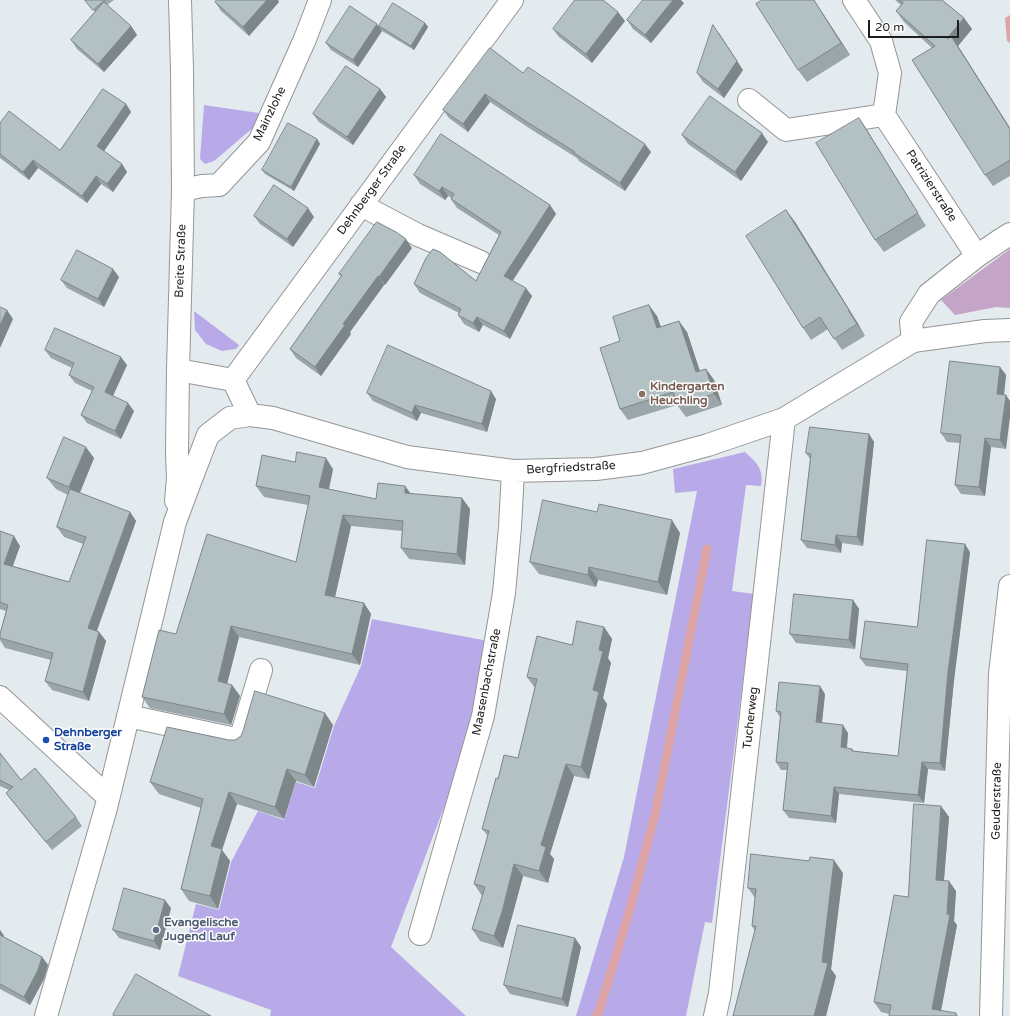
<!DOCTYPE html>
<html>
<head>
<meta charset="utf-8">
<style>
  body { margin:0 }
  #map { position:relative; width:1010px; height:1016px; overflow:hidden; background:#e4ebef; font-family:"Varela Round",sans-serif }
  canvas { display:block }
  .scale { position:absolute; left:868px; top:20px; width:91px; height:18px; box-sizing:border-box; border:2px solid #1e1e1e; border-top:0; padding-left:5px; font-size:12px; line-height:14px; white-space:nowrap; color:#1e1e1e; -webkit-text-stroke:3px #fff; paint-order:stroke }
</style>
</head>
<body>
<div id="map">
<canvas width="1010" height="1016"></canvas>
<div class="scale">20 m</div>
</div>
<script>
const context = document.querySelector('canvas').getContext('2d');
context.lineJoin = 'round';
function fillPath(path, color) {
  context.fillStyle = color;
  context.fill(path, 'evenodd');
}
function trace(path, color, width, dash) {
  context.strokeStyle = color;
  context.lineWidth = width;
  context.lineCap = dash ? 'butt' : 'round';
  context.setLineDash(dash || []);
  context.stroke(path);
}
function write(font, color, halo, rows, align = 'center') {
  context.font = font + ' "Varela Round",sans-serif';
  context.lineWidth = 3;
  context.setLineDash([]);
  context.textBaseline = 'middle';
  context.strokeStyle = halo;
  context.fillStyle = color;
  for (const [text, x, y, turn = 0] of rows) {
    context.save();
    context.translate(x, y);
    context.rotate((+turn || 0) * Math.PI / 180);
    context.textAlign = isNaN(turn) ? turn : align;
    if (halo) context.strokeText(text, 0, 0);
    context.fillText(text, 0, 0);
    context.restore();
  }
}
fillPath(new Path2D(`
  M204,105L259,113L254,127L214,161L205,164L200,159Z
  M194,311L239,345L236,349L222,351L206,344L195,330Z
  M745,452C757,463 764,469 761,486L746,485L732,591L754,594L712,923L705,922L686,1016H576L624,857L697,491L675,493L673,469Z
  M372,619L488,641L462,760L391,947L466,1016H270L271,1010L178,976L196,904L219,910L231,862L258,811L284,820L296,782L315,788L334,726L361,666Z`), '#b8aae9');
fillPath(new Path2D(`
  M1010,249V308L996,307L955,315L941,300Z`), '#c4a5c8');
fillPath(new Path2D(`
  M1010,15V43L1007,41L1005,18Z`), '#dda4a7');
trace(new Path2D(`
  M596,1016L599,1011L628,916L655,815L707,549`), '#dda4a7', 9);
const minor = new Path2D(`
  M749,100L786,130L884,115L890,73L881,41L854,0
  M884,115L977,256
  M183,190L202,186L219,185L259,142L305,39L320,0
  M361,205L418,235L481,262
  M913,341L911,322L929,294L977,256L1002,239L1010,234
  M178,370L233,380
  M233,380L512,0
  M233,380L250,415
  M176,501L178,478L177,453L178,370L183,190L182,69L180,0
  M0,697L108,797
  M128,716L240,740L261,670
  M420,934L483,716L504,593L510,527L513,471
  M46,1016L106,808L175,522L190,482L208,435L230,418L250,415L273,418L407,457L513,471L596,469L642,463L708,445L784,419L913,341L985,331L1010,330
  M715,1016L720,993L784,419
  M991,1016L1000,674L1010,586`);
trace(minor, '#959595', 24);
trace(minor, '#fff', 22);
fillPath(new Path2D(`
  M85,0H114L107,5L131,26L137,35L104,72L77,49L71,40L95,12Z
  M762,0H814L850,55L807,82L798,70Z
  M895,0H942L964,18L972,29L958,46L1010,128V176L993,186L985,175L932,48L904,22L896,11L901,5Z
  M215,2H279L249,36L221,11Z
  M684,3L651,43L633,29L627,20Z
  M625,21L592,63L559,37L553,29Z
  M425,23L428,27L414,50L382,31L358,67L331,50L326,43L379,26Z
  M743,70L724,98L703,82L697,73Z
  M523,73L651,152L625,191L579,161L577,158L532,130L490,102L468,132L449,118L443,110Z
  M380,89L386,97L353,145L319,122L313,114Z
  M126,104L131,112L104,151L122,164L127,172L113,192L101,184L87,203L38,168L29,180L0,158V123L60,150Z
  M859,118L867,130L926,226L884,252L875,240Z
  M682,135L768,142L741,181L688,144Z
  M317,139L320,144L294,191L265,174L262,170Z
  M414,175L550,205L556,214L512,280L532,296L510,339L483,325L479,332L464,324L458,315L459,313L420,293L414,284L476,281L499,235L457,208L451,199L452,198L448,196L445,200L420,184Z
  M786,210L795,222L857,322L865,336L842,350L828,329L811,340L803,328Z
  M254,216L314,217L293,247L260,224Z
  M412,248L385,285H384L350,332L351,334L321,376L296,358L290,349L341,276L339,274Z
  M119,277L104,307L67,288L61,280Z
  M657,316L661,327L687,332L700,371L706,369L714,380L722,405L686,417L677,405L628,420L620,409V341Z
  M45,350L127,365L113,396L134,411L121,439L87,423L81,415L92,391L75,383L69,375L72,368L51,358Z
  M1000,367L1006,375L1004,395L1006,449L991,447L985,496L961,494L955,485L960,443L947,442L941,433Z
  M367,393L496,399L487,432L421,413L417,421L373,401Z
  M869,434L874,442L863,546L842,543L841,553L807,548L801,540L810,459L806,453Z
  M94,458L80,493L130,512L136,521L97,631L99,632L106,641L89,701L52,690L45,681L51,660L5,648L0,640V634L6,611L0,609V531L20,546L13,566L69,582L83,544L64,537L57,527L68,495L56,489L47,478Z
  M333,469L329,489L376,499L405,486L411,494L462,498L470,509L465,565L409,559L401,548L402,531L351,526L335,597L364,603L371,614L360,665L239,637L227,684L232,685L240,696L231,725L150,708L142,697L176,634L296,562L308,505L264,497L256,486Z
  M597,512L680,533L667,595L598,580L596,587L539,574L530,562Z
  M970,552L954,680L945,771L928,769L924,803L839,794L836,823L789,818L783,810L787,770H781L776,762L780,717L776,711L825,694L822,723L848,733L847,748L852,749L854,751L898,756L907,671L866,666L860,658L917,627Z
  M853,600L859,609L855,649L796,643L790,634Z
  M604,627L612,639L608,658L611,663L603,698L607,704L589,779L574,776L550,854L554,859L548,883L523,876L510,924L503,948L480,941L472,929L482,896L474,884L488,836L482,829L498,779L518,758L535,688L527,677L572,645Z
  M333,725L314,787L296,781L284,819L237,804L222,850L230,861L218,909L189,901L181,889L201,808L159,794L150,782L229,740H235Z
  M0,753L21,780L76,817L82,826L52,850L12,801L6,793L9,790L0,786Z
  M941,806L949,817L944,881L956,891L954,921L957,925L941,1011L956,1013L958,1016H889V1014L881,1012L874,1002L908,897Z
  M843,873L831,969L836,976L826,1016H733L755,931L752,926L755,898L748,888Z
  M171,908L160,950L119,938L113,930Z
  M0,930L4,936V937L42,957L48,965L44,979L30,1005L0,989Z
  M575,938L581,947L568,1007L510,994L504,985Z`), '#9aa6a9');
fillPath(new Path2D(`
  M267,0H278L279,2L249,36L243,27Z
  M673,0H681L684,3L651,43L645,35Z
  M814,0L850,55L841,43Z
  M618,12L625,21L592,63L586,54Z
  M964,18L972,29L958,46L1010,128V129L950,35Z
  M425,23L428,27L414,50L411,46Z
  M377,24L382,31L358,67L353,60Z
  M131,26L137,35L104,72L98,64Z
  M719,33L743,70L724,98L718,89Z
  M380,89L386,97L353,145L347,137Z
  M485,94L490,102L468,132L463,124Z
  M126,104L131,112L102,154L97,146Z
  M859,118L867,130L926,226L918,213Z
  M762,133L768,142L741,181L735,172Z
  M317,139L320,144L294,191L291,187Z
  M645,144L651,152L625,191L620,183Z
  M33,160L38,168L29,180L23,172Z
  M122,164L127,172L113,192L107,184Z
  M96,176L101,184L87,203L82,196Z
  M442,187L448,196L445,200L439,191Z
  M550,205L556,214L510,285L504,276Z
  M308,208L314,217L293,247L287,239Z
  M786,210L795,222L857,322L849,310Z
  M406,239L412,248L385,285L379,277Z
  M113,269L119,277L104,307L98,299Z
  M378,276L384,285L350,332L351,334L321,376L315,367L343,324Z
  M526,288L532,296L510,339L504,331Z
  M649,305L657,316L665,339L657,328Z
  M7,310L13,319L0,348V325Z
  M848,310L857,322L865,336L857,324Z
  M477,317L483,325L479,332L473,323Z
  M679,321L687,332L704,384L696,372Z
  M121,357L127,365L111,400L105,392Z
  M1000,367L1006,375L1003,403L997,394Z
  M706,369L714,380L722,405L714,394Z
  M491,391L496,399L487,432L482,424Z
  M1006,395L1010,401V417L1006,449L1000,440Z
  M128,403L134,411L121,439L115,431Z
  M415,405L421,413L417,421L412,413Z
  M869,434L874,442L863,546L857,537Z
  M985,438L991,447L985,496L979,487Z
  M86,447L94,458L77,499L69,487Z
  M326,458L333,469L327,498L319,487Z
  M405,486L413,497L405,493Z
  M462,498L470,509L465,565L457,554Z
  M130,512L136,521L94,638L88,628Z
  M343,515L351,526L333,606L325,595Z
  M672,520L680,533L667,595L658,582Z
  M836,535L842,543L841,553L835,545Z
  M14,536L20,546L10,573L4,564Z
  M965,544L970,552L954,680L945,771L940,763L948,672Z
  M589,567L598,580L596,587L588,575Z
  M853,600L859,609L855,649L849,640Z
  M364,603L371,614L360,665L352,654Z
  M231,626L239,637L225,692L218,681Z
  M604,627L612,639L608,658L611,663L603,698L607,704L589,779L581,767L599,650Z
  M99,632L106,641L89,701L83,692Z
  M232,685L240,696L231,725L224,714Z
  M820,686L825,694L821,730L816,722Z
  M325,713L333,725L314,787L305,775Z
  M843,725L848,733L846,755L841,747Z
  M922,762L928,769L924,803L918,795Z
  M566,764L574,776L550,854L554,859L548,883L539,871L541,845Z
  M287,769L296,781L284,819L275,807Z
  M834,787L839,794L836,823L831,816Z
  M229,792L237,804L222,850L230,861L218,909L210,896L211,846Z
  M941,806L949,817L943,891L936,880Z
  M834,860L843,873L831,969L836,976L826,1016H814L822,962Z
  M514,864L523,876L510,924L503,948L494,936Z
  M949,881L956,891L954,921L957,925L940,1016L932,1009L947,914Z
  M165,900L171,908L160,950L154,941Z
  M0,930L4,936L2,941L0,938Z
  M575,938L581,947L568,1007L562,999Z
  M42,957L48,965L44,979L30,1005L24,997Z`), '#7d8789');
const building = new Path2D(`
  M85,0H105L93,10Z
  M217,0H267L243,27L215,2Z
  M575,0H603L618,12L586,54L553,29Z
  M643,0H673L645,35L627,20Z
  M762,0H814L841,43L798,70L756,4Z
  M899,0H942L964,18L950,35L947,39L951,36L1010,129V160L985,175L912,60L935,46L896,11L903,3Z
  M104,2L131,26L98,64L71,40Z
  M393,3L425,23L411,46L379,26Z
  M350,6L377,24L353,60L326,43Z
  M713,25L737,61L718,89L697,73Z
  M490,48L523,73L528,67L645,144L620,183L574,153L575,152L527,122L485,94L463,124L443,110Z
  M346,66L380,89L347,137L313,114Z
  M103,89L126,104L97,146L122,164L107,184L96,176L82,196L33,160L23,172L0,154V123L9,111L60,150Z
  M710,96L762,133L735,172L682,135Z
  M859,118L918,213L875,240L816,143Z
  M288,123L317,139L291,187L262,170Z
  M441,134L550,205L504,276L526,288L504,331L477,317L473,323L458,315L461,309L414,284L426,258L433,249L440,252L476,281L501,232L451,199L454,194L442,187L439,191L414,175Z
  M274,185L308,208L287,239L254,216Z
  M786,210L849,310H848L857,324L834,339L820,317L803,328L746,236Z
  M377,222L396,232L406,239L379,277L378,276L343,324L345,325L315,367L290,349L342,275L339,274Z
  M77,250L113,269L98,299L61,280Z
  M649,305L657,328L679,321L696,372L706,369L714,394L678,405L673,392L620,409L600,348L620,341L613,317Z
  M0,307L7,310L0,325Z
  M55,328L121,357L105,392L128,403L115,431L81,415L94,387L69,375L74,363L45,350Z
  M388,345L491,391L482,424L415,405L412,413L367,393Z
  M950,361L1000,367L997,394L1006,395L1000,440L985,438L979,487L955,485L961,435L941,433Z
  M810,427L869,434L857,537L836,535L835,545L801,540L811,454L806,453Z
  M64,437L86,447L69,487L47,478Z
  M297,452L326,458L319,487L376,499L378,483L405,486V493L462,498L457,554L401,548L403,521L343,515L325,595L364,603L352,654L231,626L218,681L232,685L224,714L142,697L159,630L176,634L207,534L296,562L310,496L256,486L262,455L295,462Z
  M70,489L130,512L88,628L99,632L83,692L45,681L53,653L0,638V634L8,605L0,602V531L14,536L4,564L69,582L86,537L57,527Z
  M543,500L597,512L599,504L672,520L658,582L589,567L588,575L530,562Z
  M927,540L965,544L948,672L940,763L922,762L918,795L834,787L831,816L783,810L788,763L776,762L781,712L776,711L779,682L820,686L816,722L843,725L841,747L852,749V751L898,756L908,664L860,658L865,621L917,627Z
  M794,594L853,600L849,640L790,634Z
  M577,621L604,627L599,650L603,651L593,690L599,692L581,767L566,764L541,845L546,847L539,871L514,864L502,912L494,936L472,929L485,887L474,884L489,831L482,829L496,778L498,779L504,755L518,758L537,679L527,677L537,636L572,645Z
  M255,691L325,713L305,775L287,769L275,807L229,792L211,846L222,849L210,896L181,889L203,799L150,782L167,727L229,740H235L241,736L243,731Z
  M0,753L21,780L35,768L76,817L46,842L6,793L13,787L0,780Z
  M914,804L941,806L936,880L949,881L947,914L950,915L932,1009L956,1013V1016H889L891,1005L874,1002L894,895L908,897Z
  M751,854L809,861L810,857L834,860L822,962L828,963L814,1016H733L756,926H752L756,889L748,888Z
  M124,888L165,900L154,941L113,930Z
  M518,925L575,938L562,999L504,985Z
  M0,935L42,957L38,970L24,997L0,984Z
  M136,974L211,1016H115L113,1015Z`);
fillPath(building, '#b3c1c4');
trace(building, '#7d8789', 1);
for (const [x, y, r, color] of [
  [642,394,4,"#8d6e63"],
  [46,740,4,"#1a4fb4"],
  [156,930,4,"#5c6f8a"]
]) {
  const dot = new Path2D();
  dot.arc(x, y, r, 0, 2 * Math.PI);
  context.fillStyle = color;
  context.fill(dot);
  trace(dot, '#fff', 1.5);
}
write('12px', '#1e1e1e', '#fff', [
  ["Mainzlohe",270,114,-64],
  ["Patrizierstraße",931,186,57],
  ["Dehnberger Straße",372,190,-54],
  ["Breite Straße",181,261,-88],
  ["Bergfriedstraße",571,468,-3],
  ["Maasenbachstraße",487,682,-79],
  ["Tucherweg",751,718,-84],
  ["Geuderstraße",997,801,-89]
]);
write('bold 12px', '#785e54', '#fff', [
  ["Kindergarten",650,387],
  ["Heuchling",650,401]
], 'left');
write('bold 12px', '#164399', '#fff', [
  ["Dehnberger",54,733],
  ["Straße",54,747]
], 'left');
write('bold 12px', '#4e5e75', '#fff', [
  ["Evangelische",164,923],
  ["Jugend Lauf",164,937]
], 'left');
</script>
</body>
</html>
